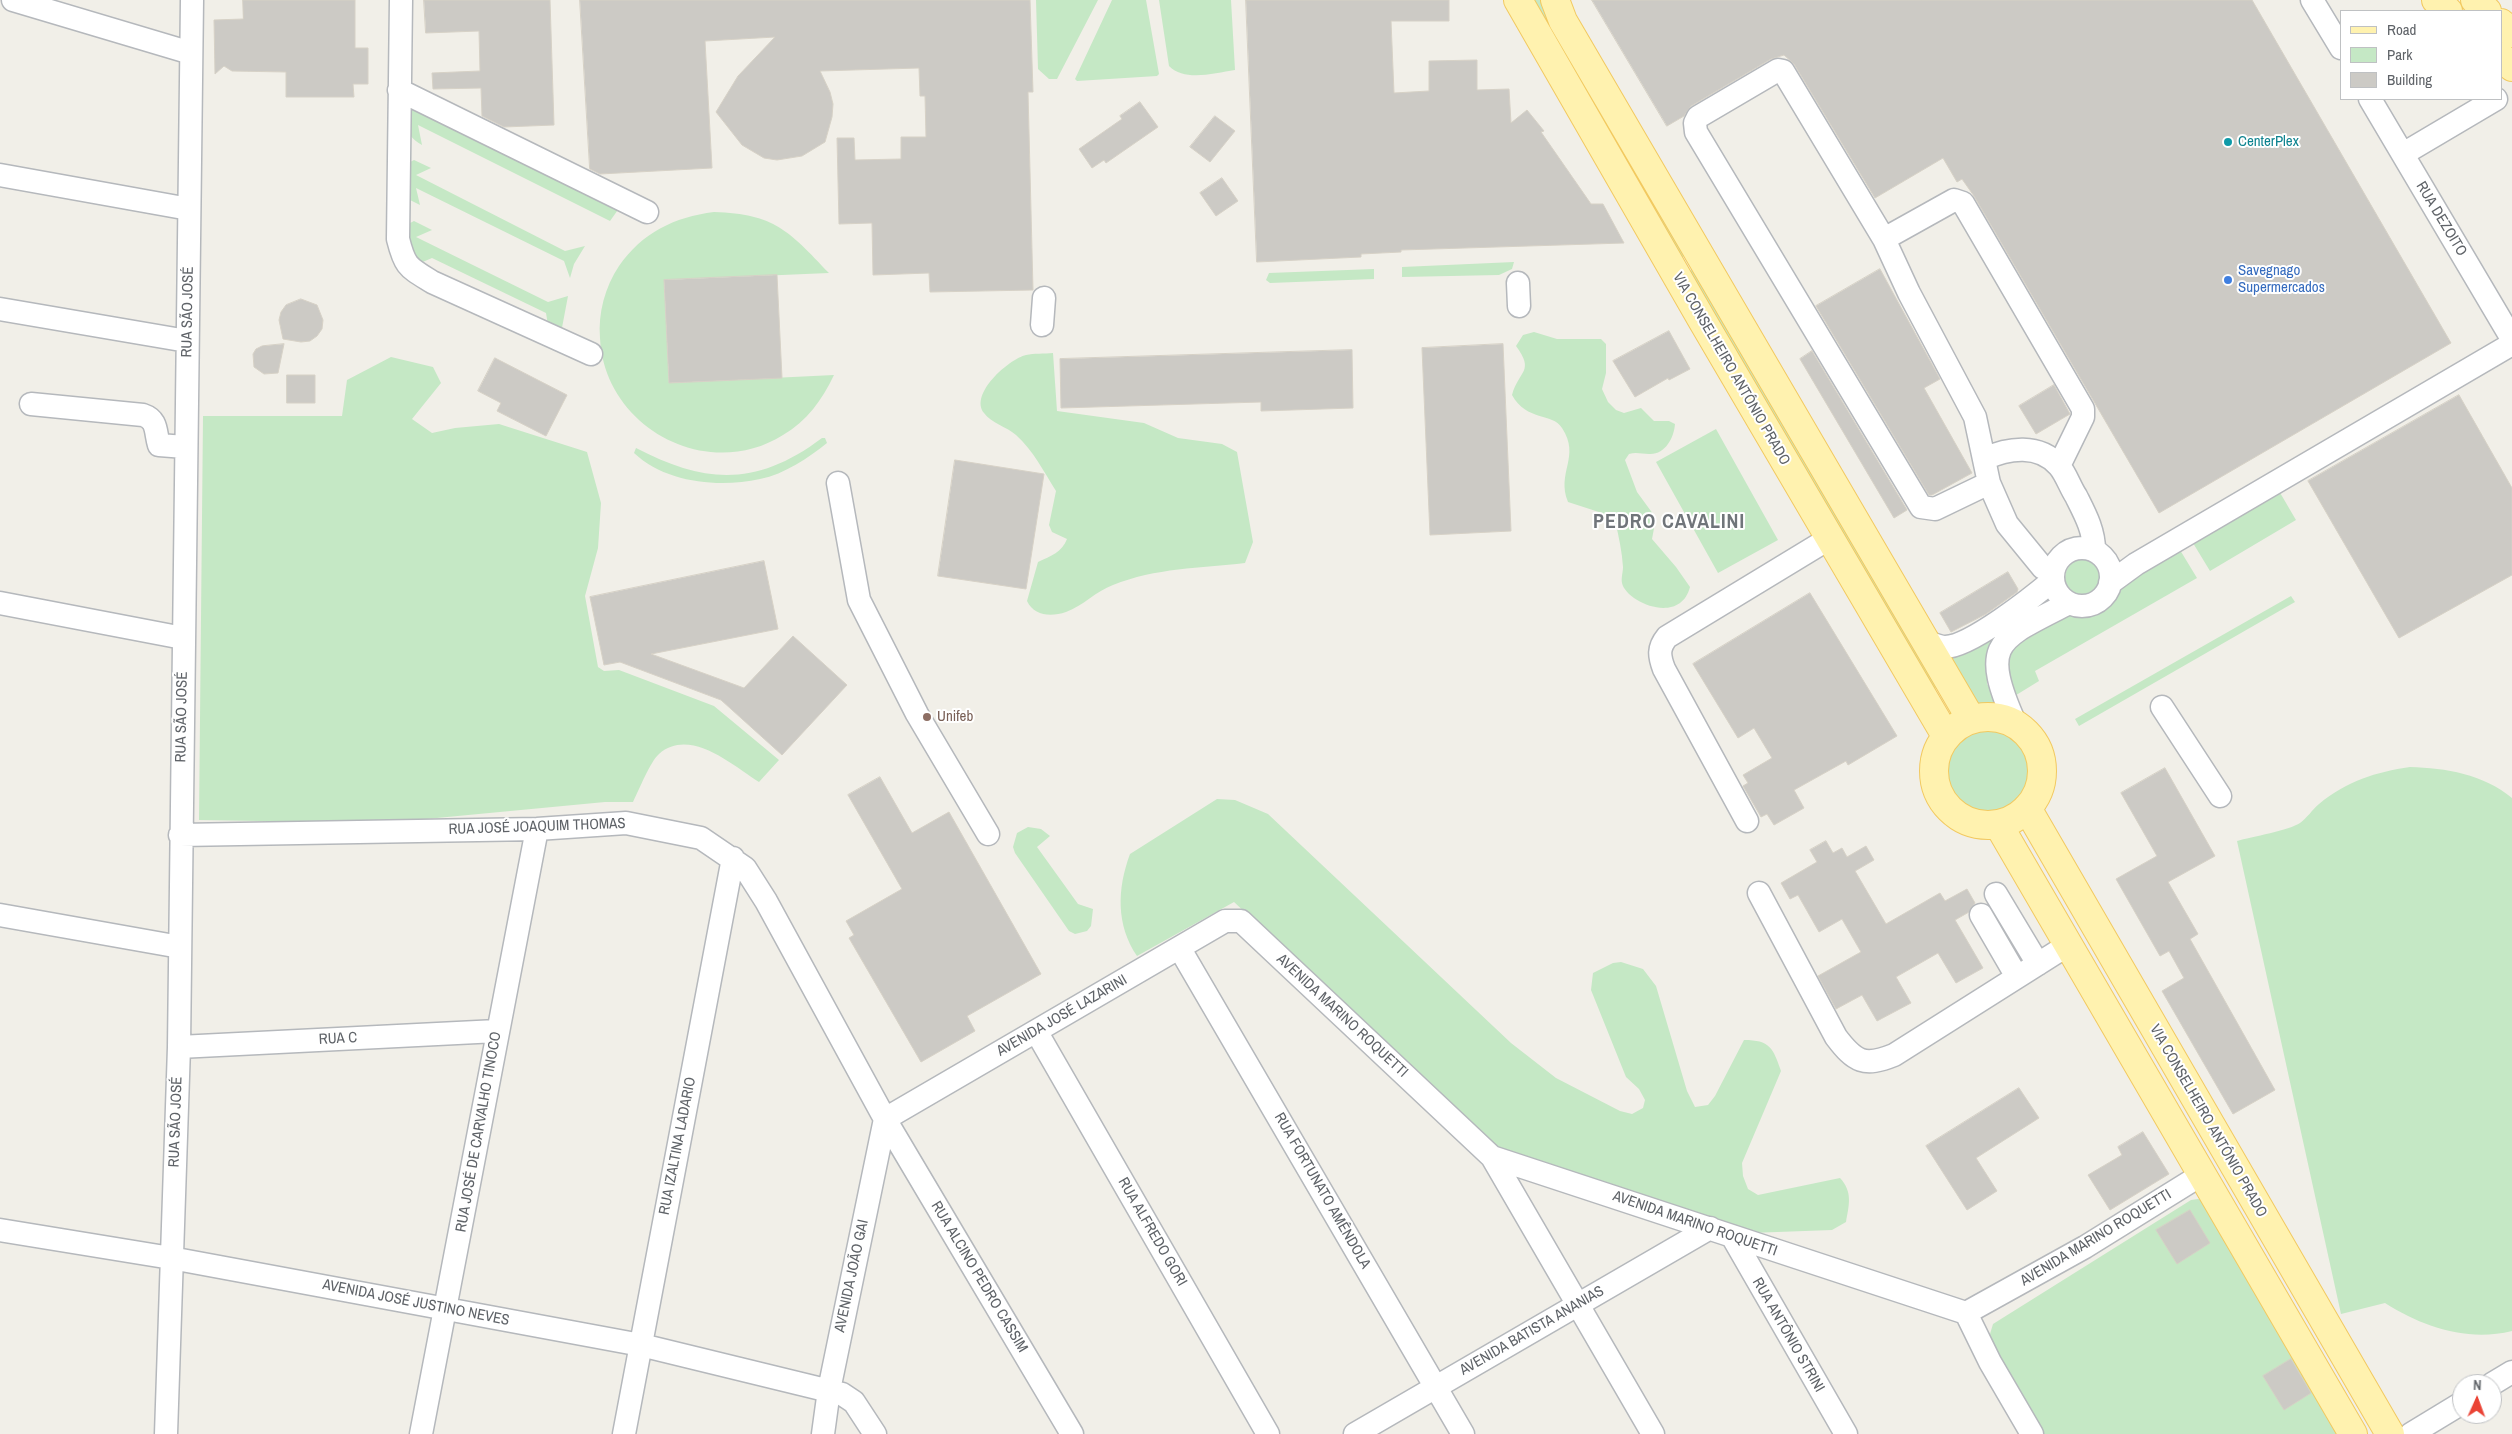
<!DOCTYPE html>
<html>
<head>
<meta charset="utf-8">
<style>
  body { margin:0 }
  #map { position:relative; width:2512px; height:1434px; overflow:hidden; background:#f1efe8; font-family:"Archivo Narrow",sans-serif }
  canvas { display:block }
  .legend { position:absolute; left:2340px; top:10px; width:162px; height:90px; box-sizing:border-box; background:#fff; border:1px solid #bfc1c3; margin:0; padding:6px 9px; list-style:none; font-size:15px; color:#5f6368 }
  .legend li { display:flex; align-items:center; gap:10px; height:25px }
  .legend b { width:25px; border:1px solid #bfc1c3 }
  .north { position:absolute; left:2452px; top:1374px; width:50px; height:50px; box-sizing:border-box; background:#fff; border:1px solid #bfc1c3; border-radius:50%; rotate:2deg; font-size:14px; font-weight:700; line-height:20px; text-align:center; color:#5f6368 }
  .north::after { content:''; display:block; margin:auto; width:18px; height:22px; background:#ea4335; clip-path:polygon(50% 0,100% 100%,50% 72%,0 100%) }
</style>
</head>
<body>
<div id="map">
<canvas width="2512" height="1434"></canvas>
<ul class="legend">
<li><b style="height:6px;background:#fff2af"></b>Road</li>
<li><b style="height:14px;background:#c5e8c5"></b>Park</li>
<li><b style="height:14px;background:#cccac5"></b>Building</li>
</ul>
<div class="north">N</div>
</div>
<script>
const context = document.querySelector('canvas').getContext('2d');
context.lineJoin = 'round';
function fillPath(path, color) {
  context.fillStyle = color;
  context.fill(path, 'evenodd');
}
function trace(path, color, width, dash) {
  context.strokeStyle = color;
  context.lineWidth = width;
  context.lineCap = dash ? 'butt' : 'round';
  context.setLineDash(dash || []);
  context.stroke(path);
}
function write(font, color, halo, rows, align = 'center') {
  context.font = font + ' "Archivo Narrow",sans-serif';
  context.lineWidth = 4;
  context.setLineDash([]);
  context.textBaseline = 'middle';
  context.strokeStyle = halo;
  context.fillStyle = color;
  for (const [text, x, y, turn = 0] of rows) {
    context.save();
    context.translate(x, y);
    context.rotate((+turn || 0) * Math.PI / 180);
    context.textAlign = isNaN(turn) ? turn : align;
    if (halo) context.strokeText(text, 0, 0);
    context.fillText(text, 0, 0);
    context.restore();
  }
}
fillPath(new Path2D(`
  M1036,0H1098L1057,79H1049L1038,69Z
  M1112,0H1146L1159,74L1157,76L1077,81L1075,79Z
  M1159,0H1231L1235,70C1214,73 1185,82 1169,66Z
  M1529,0H1541L1554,31L1687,254L1680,259Z
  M412,101L620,207L610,221L418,125L422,145C401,133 407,121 412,101Z
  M414,160L431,168L416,175L565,251L585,246L574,264L570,278L564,261L416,188L420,205L408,199L410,162Z
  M714,212C775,214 789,231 829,273L664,280L669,383L834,375C822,400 807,421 783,435C707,483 604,427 600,338C598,313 605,287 619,266C642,233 674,217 714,212Z
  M414,221L432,230L416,237L548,302L568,296L561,333L548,325L546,313L432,258L418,264L409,261L408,224Z
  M1514,262L1512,269L1499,275L1402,277V267Z
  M1695,268L1936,688L1928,692L1687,273Z
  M1374,269V279L1270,283L1266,280L1269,273Z
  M1534,332L1557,339H1601L1606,344V373L1602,389L1608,402L1616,410L1624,413L1641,408L1654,421H1669L1675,424C1674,438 1665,455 1649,454C1642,454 1636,452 1629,454L1625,460L1637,492L1656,518L1652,539L1676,567L1690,587C1680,626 1626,602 1622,583C1621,578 1623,572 1623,567C1622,552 1619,537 1615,521L1602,513L1568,502C1556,472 1581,457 1562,428C1552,412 1527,422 1512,395C1519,370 1535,372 1516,346L1523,335Z
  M1053,353L1057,411L1144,423L1178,438L1222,444L1237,452L1253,542L1245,563C1201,568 1155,568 1113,585C1096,591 1083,606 1066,612C1051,617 1034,616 1027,601L1038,562C1051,556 1062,552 1067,539L1052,532L1049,525L1056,491C1044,472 1033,450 1016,435C1007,427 991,423 984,413C969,394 1009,359 1026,355C1034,353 1044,354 1053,353Z
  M391,357L433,367L441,383L412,419L432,433L455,428L499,424L587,452L601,503L598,548L585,596L598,667L604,671L619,670L714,706L779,760L759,782C732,765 690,727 659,754C650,762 639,790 633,802H605L384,823L199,820L203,416H342L347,380Z
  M1716,429L1778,540L1718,573L1656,462Z
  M822,438H825L827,443C808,458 785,474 760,479C719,488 666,483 634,453L636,448C705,484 757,487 822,438Z
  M2279,491L2296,520L2210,571L2193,543Z
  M2180,550L2197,578L2035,671L2039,681L2013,697L2005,659L2013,648L2067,614L2085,615L2104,608L2117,595L2123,583Z
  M2065 578a19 19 0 1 1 38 0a19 19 0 1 1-38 0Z
  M2291,596L2295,602L2079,726L2075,719Z
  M2048,601L1987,660V684L2003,709L1998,712H1977L1943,655H1960Z
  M1946 771a41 41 0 1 1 82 0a41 41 0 1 1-82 0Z
  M2410,767C2446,768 2483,774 2512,798V1331C2467,1342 2423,1327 2385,1303L2341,1314L2237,841C2251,837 2290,830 2300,823C2307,818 2312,810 2319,804C2347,781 2376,772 2410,767Z
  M1217,799L1235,800L1268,814L1511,1043L1556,1078L1620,1111L1632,1114L1643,1108L1645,1100L1639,1089L1626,1077L1591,990L1593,973L1613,963L1621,962L1643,969L1656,986L1687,1091L1695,1107L1708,1105L1715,1096L1744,1040C1770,1040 1773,1048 1781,1071L1742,1163L1743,1176L1748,1189L1758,1195L1840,1178C1853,1192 1849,1205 1846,1222L1832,1230L1750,1233L1496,1147L1234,902L1137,956C1116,925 1117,889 1130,854Z
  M1028,827L1041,829L1050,836L1037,847L1078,904L1093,909L1091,926L1087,931L1075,934L1069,931L1015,853L1013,847L1017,833Z
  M2198,1199L2205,1200L2345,1434H2044L1991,1342L1990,1334L1993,1324L2191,1200Z`), '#c5e8c5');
const building = new Path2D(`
  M243,0H355V48H368V84H353L354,97H286V72L232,71L224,66L215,74L214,20L243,19Z
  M424,0H550L554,125L504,127L482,116L481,88L433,89L432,73L480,71L479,31L426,33Z
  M580,0H1030L1033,92H1028L1033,290L930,292L929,273L873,275L872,223L839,224L837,138H854L855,160L901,159V137H926L925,96H920L919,68L820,71L830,92L833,104L832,117L825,142L802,156L777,160L764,158L742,145L716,112L738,76L775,37L705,41L712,168L600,174L590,169Z
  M1246,0H1449V21H1391L1394,93L1429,91V61L1477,60V90L1509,89L1511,123L1527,110L1544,131L1541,132L1591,204H1603L1624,243L1401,250V252L1361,254V257L1257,262Z
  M1592,0H2252L2451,343L2159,513L1974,196L1962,179L1957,182L1943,158L1875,198L1794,64L1784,55L1771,59L1691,106L1684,116L1667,126Z
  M1140,102L1158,127L1106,163L1104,160L1092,168L1079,149L1122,119L1120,116Z
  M1215,116L1235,131L1210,162L1190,147Z
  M1222,178L1238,201L1216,216L1200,193Z
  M1880,269L1940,379L1924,388L1972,473L1932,495H1929L1816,306Z
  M777,275L782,378L669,383L664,280Z
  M301,299L317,305L323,320L322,329L317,336L310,341L301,342L283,339L279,320L281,312L286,305Z
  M1669,331L1690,369L1669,380L1668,378L1635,397L1613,361Z
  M284,344L278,373L264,374L254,367L253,354L256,349L262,346Z
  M1503,344L1511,531L1430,535L1422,348Z
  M1352,350L1353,408L1261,411V402L1061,408L1060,359Z
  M1812,351L1907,510L1894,518L1800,359Z
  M495,358L567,395L546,436L497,411L501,403L478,391Z
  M287,375H315V403H287Z
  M2054,385L2070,414L2036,434L2019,406Z
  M2459,395L2512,488V575L2399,638L2308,481Z
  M955,460L1044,474L1026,589L938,576Z
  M764,561L778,629L651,654L744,688L793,636L847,685L782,755L721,700L620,662L604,665L590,597Z
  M2008,572L2018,589L2017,592L1986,614L1951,632L1940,613Z
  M1810,593L1897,736L1848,765L1846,761L1794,790L1804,808L1774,825L1767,814L1761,817L1743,786L1748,783L1743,775L1772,758L1754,728L1738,738L1693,664Z
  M2165,768L2215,856L2168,882L2198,934L2190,939L2275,1090L2233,1114L2162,991L2184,978L2169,951L2160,956L2116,879L2157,856L2121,793Z
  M880,777L912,833L949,812L1041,974L967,1016L975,1031L921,1062L849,938L854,935L846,921L902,889L848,795Z
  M1826,841L1833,853L1842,848L1847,857L1866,846L1874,860L1855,871L1886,924L1940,893L1945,901L1967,889L1975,903L1969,912L1955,920L1983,968L1956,983L1938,953L1896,977L1911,1003L1877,1021L1862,995L1836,1009L1818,976L1861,952L1842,919L1819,932L1798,895L1790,899L1781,883L1817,862L1810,850Z
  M2019,1088L2039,1118L1976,1158L1997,1191L1967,1210L1926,1146Z
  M2143,1132L2169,1174L2110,1210L2088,1175L2122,1155L2118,1147Z
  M2190,1210L2210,1243L2177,1264L2156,1230Z
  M2291,1359L2311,1393L2284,1410L2263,1376Z`);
fillPath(building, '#cccac5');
trace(building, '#d6d1c6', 1);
const minor = new Path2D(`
  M13,0L191,53
  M401,0L398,239C405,267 408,267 432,282L591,354
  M2312,0L2341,48
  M399,90L647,212
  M2370,99L2512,339
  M2403,154L2496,99
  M0,175L189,209
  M1884,239L1954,200L1963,203L2083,409V417L2059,466
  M1518,283L1519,306
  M0,309L187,341
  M1042,325L1044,298
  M31,404L143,415C158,420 155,432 159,445L185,447
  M1984,459C2008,448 2039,443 2059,466C2066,474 2070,487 2076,496C2085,514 2094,530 2094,550
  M838,483L859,600L917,714L988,834
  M1989,483L1935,509L1921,507L1696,132L1695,123L1698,117L1778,70L1783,71L1884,239L1909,293L1975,417L1989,483L2007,524L2043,568L2053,570
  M2053 577a29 29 0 1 1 58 0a29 29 0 1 1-58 0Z
  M2110,583L2136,564L2512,344
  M0,603L183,638
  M1926,642C1931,643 1939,647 1945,647C1970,647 2033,597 2053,580
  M2162,707L2220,796
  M2015,723C1979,641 1998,640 2069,603
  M1747,821L1664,669C1659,656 1658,648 1667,637L1830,538
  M180,835L537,829L626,823L701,838L745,868L766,901L885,1119L1072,1434
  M1759,893L1836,1037C1855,1062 1864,1067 1894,1055L2068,945
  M1996,894L2038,964
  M0,915L180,947
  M1981,915L2017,977
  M1180,949L1463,1434
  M1036,1031L1268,1434
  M179,1047L497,1031
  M885,1119L1225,921H1241L1492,1157L1966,1313L2085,1247L2201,1175
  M1492,1157L1653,1434
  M0,1230L171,1258L641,1345L842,1394L854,1402L875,1434
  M1732,1236L1846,1434
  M1966,1313L1990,1362L2032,1434
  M2492,1384L2512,1372
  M166,1434L179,1047L192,0
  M421,1434L537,829
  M624,1434L733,858
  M823,1434L829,1390L885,1119
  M1355,1434L1710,1228
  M2411,1434L2462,1403`);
const major = new Path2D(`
  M1518,0L1702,320L1946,736
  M1555,0L1563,21L1971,719
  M2436,0L2448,11
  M2475,0L2487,11
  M2501,23L2512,33
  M2501,57L2512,67
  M1934 771a54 54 0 1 1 108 0a54 54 0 1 1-108 0Z
  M2027,808L2390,1434
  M1998,824L2353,1434`);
trace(minor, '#b5b8bc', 25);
trace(major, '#f2c960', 30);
trace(minor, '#fff', 22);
trace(major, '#fff2af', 28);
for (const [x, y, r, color] of [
  [2228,142,5,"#0f9aa8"],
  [2228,280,5,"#3f7fe0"],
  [927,717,5,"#8d6e63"]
]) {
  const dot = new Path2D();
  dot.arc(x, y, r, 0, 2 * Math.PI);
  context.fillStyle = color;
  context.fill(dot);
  trace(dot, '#fff', 2);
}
write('15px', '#0d838f', '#fff', [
  ["CenterPlex",2238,142]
], 'left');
write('15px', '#5f6368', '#fff', [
  ["RUA DEZOITO",2441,219,59],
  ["RUA SÃO JOSÉ",188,312,-89],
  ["VIA CONSELHEIRO ANTÔNIO PRADO",1731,369,60],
  ["RUA SÃO JOSÉ",182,717,-89],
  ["RUA JOSÉ JOAQUIM THOMAS",537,827,-2],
  ["AVENIDA JOSÉ LAZARINI",1062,1016,-30],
  ["AVENIDA MARINO ROQUETTI",1342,1016,43],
  ["RUA C",338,1039,-3],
  ["VIA CONSELHEIRO ANTÔNIO PRADO",2208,1121,60],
  ["RUA SÃO JOSÉ",176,1122,-88],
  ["RUA JOSÉ DE CARVALHO TINOCO",479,1132,-80],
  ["RUA IZALTINA LADARIO",678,1146,-79],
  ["RUA FORTUNATO AMÊNDOLA",1322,1191,60],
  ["AVENIDA MARINO ROQUETTI",1695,1224,19],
  ["RUA ALFREDO GORI",1152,1232,60],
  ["AVENIDA MARINO ROQUETTI",2096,1238,-31],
  ["AVENIDA JOÃO GAI",852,1276,-78],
  ["RUA ALCINO PEDRO CASSIM",979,1277,59],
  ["AVENIDA JOSÉ JUSTINO NEVES",416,1303,11],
  ["AVENIDA BATISTA ANANIAS",1532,1331,-30],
  ["RUA ANTÔNIO STRINI",1788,1335,60]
]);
write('15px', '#366cbe', '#fff', [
  ["Savegnago",2238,271],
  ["Supermercados",2238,288]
], 'left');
write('15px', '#785e54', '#fff', [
  ["Unifeb",937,717]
], 'left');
context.letterSpacing = '1px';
write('bold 20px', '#70757a', '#fff', [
  ["PEDRO CAVALINI",1669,523]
]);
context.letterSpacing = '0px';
</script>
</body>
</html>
